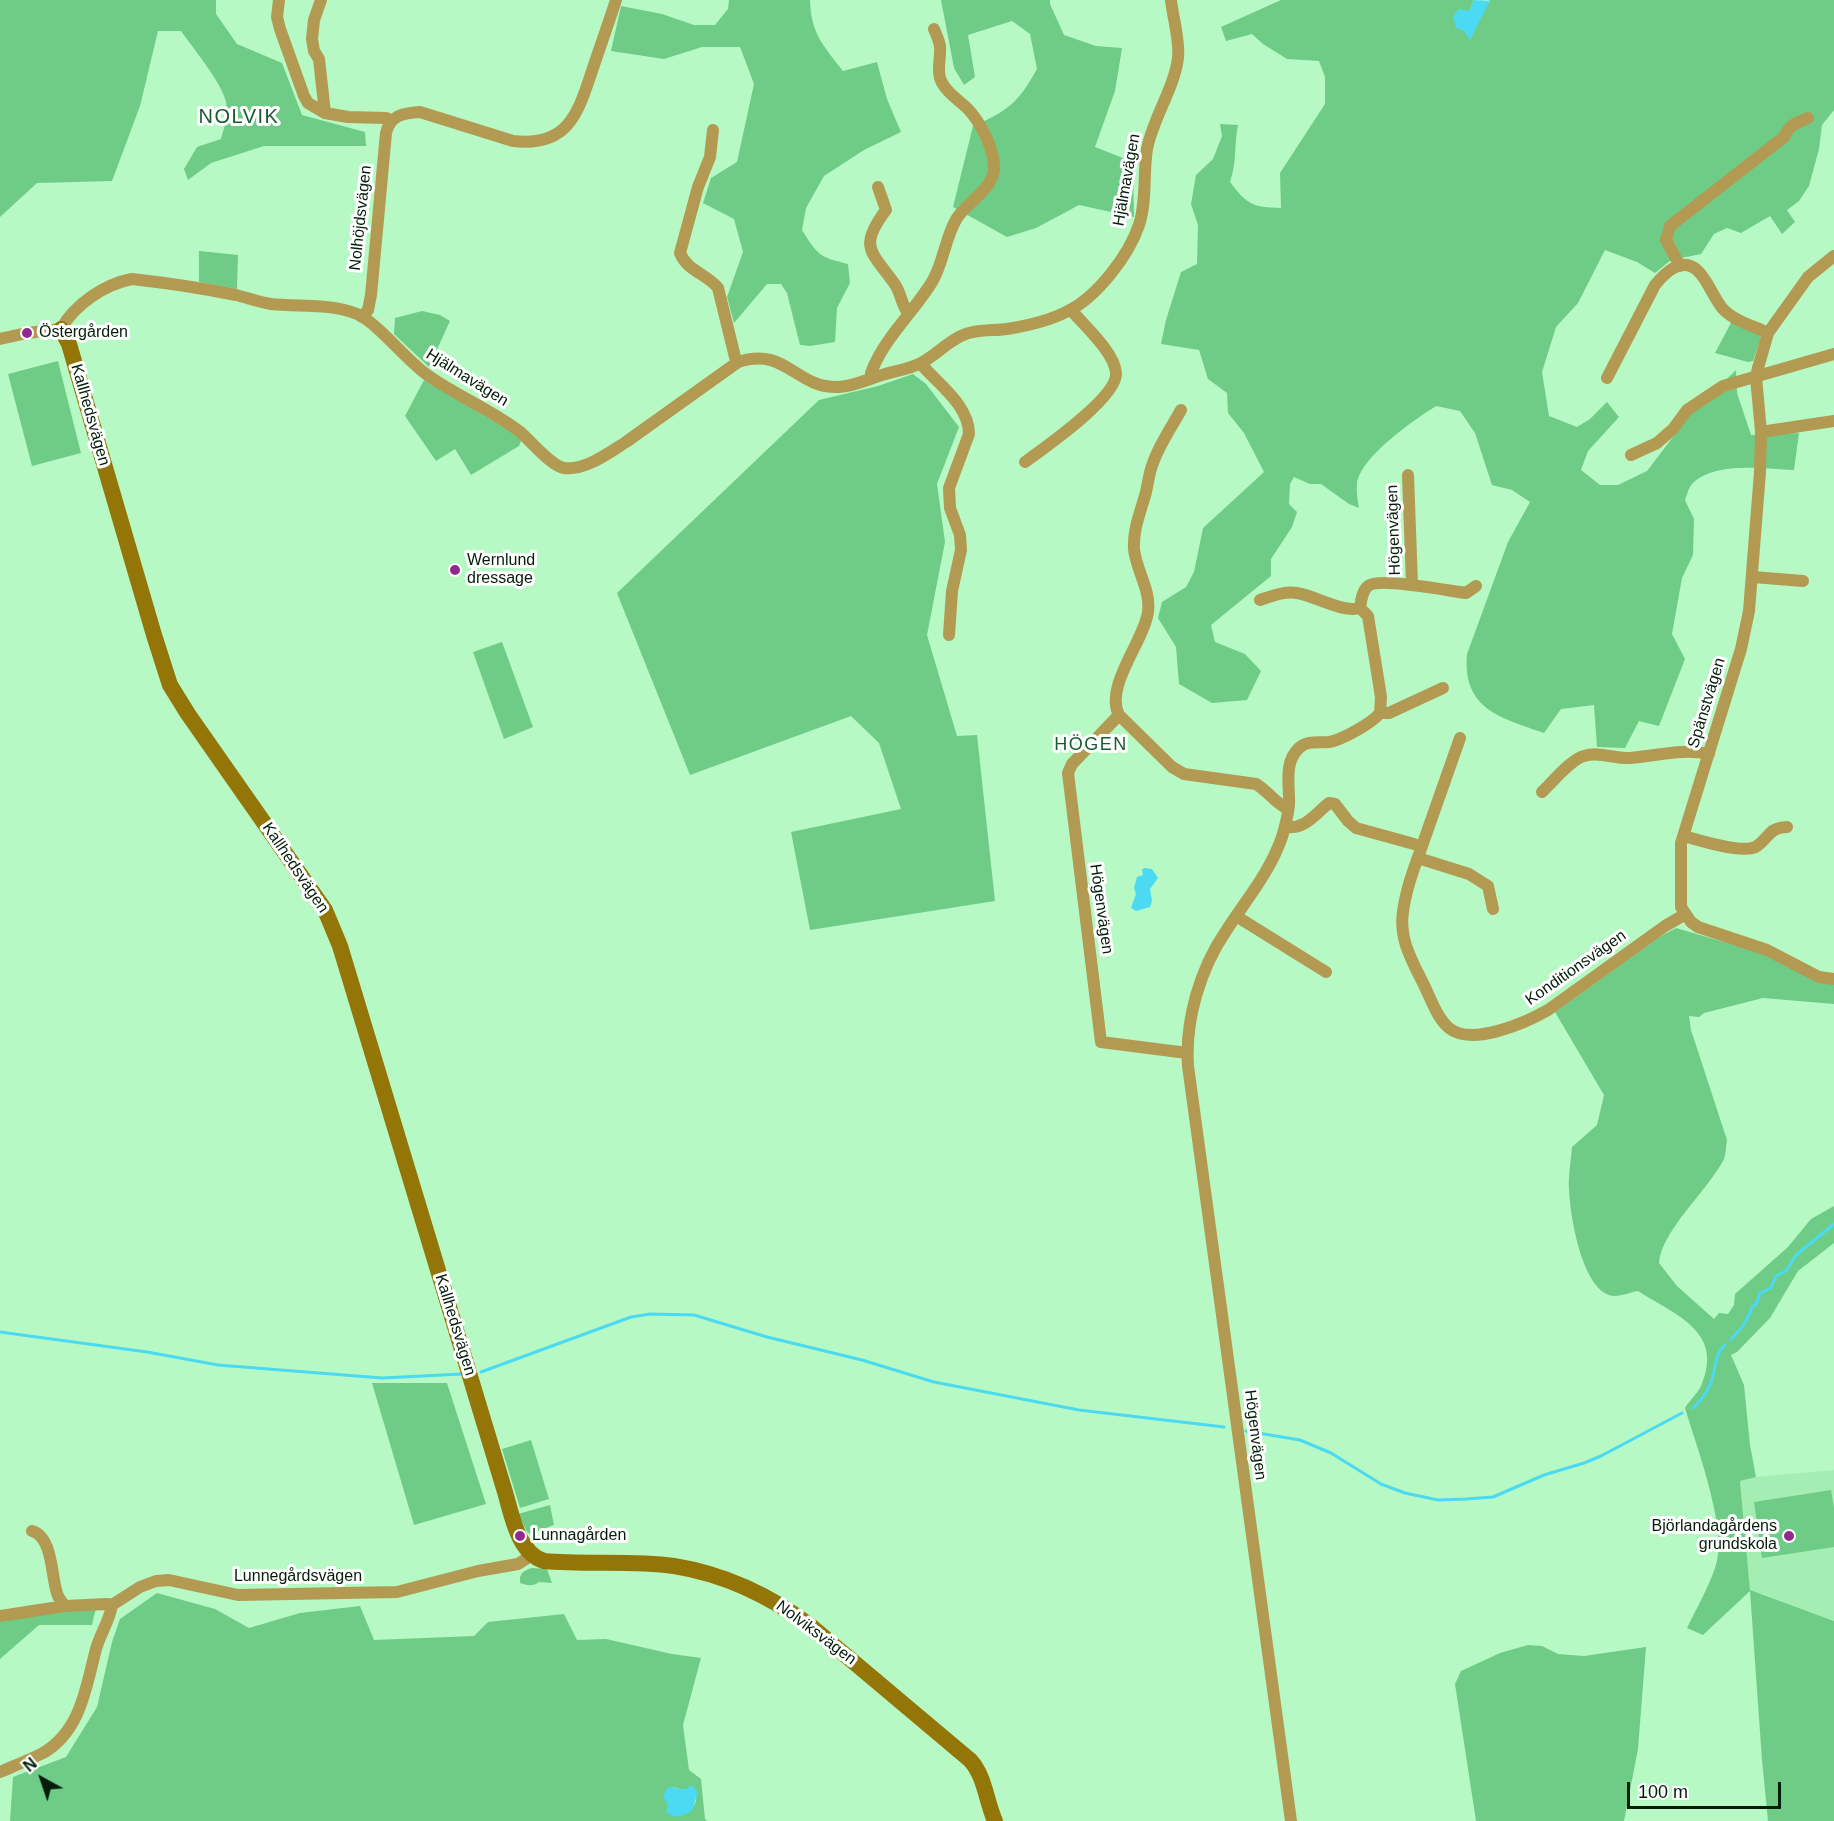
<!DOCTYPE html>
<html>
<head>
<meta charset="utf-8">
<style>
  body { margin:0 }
  #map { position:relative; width:1834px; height:1821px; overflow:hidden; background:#b6f9c4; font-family:Helvetica,sans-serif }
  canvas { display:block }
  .north { position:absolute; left:12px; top:1749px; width:60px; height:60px; -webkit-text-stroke:4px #fff; paint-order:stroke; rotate:320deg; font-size:16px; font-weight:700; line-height:24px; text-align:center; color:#031d0a }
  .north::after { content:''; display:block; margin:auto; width:21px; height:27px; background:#031d0a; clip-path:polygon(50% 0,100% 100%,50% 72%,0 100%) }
  .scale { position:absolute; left:1627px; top:1782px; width:154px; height:27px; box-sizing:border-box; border:3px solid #031d0a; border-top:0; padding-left:8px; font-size:18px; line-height:21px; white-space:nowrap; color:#031d0a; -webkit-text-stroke:4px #fff; paint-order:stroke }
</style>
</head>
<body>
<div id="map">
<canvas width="1834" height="1821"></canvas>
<div class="north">N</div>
<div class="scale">100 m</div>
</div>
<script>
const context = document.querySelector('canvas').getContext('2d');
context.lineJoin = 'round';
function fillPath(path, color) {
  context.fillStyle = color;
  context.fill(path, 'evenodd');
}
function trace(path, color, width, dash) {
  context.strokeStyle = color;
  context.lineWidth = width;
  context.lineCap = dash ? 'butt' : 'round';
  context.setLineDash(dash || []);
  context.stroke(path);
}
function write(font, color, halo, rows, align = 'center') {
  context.font = font + ' Helvetica,sans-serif';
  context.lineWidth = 6;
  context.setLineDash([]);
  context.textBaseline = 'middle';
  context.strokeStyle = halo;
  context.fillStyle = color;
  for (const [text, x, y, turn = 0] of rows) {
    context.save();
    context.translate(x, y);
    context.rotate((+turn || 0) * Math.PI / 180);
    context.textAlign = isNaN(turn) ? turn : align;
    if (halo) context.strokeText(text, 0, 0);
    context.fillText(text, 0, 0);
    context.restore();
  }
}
fillPath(new Path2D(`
  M1834,1470V1621L1750,1590L1740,1481L1756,1477Z`), '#a4eeb4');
fillPath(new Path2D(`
  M0,0H216V14L237,44L282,63L302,115L365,132L366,146H264L211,163L188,180L184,169L197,147L221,139C224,127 229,115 226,102C222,83 193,48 181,31H158L140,106L112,181L37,183L0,217Z
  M729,0H810C811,34 823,45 843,71L877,62L887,99L901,132L864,150L824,176L806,208L802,230C818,256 820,257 848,264L850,283L837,308L835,342L810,346L800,345L787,293L781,284H767L734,323L727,297L743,252L734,219L703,203L711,178L737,162L754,84L740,47H702L664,59L611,51L621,6L662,14L694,25H715L728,9Z
  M941,0H1050V4L1064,35L1096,46L1122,48L1115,91L1095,147L1133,162L1134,217L1079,205L1036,228L1007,237L953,207L973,126C1008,111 1018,103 1037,69L1030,34L1012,21L968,35L975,77L964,85L954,68Z
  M1281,0H1474L1469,11L1456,28L1490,2L1489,0H1834V110L1822,125L1819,149L1809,186L1799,201L1787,210L1795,222L1782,234L1770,216L1741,233L1727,228L1714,234L1701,254L1671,260L1655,273L1637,262L1605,250L1578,303L1556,327L1542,372L1549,416L1577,427L1590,419L1607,402L1619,417L1588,451L1581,470L1600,485H1618L1647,471L1689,416L1736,370L1737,393L1751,435L1799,433L1794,470C1765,469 1716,461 1693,483C1689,486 1687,495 1685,500L1694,519L1693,555L1682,578L1672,634L1685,659L1659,726L1639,721L1625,748L1597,747L1594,705L1561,709L1544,733C1502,718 1462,710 1467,654L1508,542L1530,502L1512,490L1492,485L1475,433L1460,411L1436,406C1414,420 1360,457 1357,484C1356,492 1358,501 1359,508L1349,504L1321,484H1310L1294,477L1290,484L1289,504L1297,512L1292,527L1271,559V576L1211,625L1215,642L1245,654L1261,671L1247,700L1212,703L1179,684L1176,647L1158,618L1162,602L1186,587L1194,572L1203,528L1264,472L1244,433L1228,413L1227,393L1208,379L1199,350L1161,344L1166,320L1181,272L1197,264L1198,225L1191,204L1196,175L1213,159L1222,136L1220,124L1238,125C1234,145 1237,162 1230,182C1247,205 1253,207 1281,208L1280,173L1325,104V77L1319,61L1287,59L1263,44L1252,34L1226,41L1221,27Z
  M199,251L238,255L237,289L199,282Z
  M422,311L440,315L450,321L429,367L394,334L395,318Z
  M1732,321L1755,330L1761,337L1753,361L1748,362L1715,353Z
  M58,361L81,453L32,466L8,374Z
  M913,374L926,384L959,427L937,484L945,542L927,635L957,736L977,735L995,901L810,930L791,832L901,809L879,743L851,716L690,775L617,593L819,400L878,386Z
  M424,380L515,434L521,441L519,446L471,475L455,449L436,461L405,416Z
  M502,642L533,727L504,739L473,652Z
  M1676,928L1758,952L1834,983V1004L1763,998L1704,1013L1699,1017L1689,1016L1691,1030L1727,1140C1726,1146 1726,1154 1724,1159C1709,1189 1661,1231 1659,1263L1677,1286L1714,1319L1719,1313L1728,1314L1734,1305L1735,1294L1788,1247L1811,1219L1834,1206V1243L1798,1271L1770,1318L1737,1352L1731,1355L1744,1385L1750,1445L1756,1477L1740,1481L1750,1590L1834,1621V1821H1768L1762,1760L1750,1591L1703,1635L1687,1628C1697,1607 1709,1587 1716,1565C1728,1529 1696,1445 1685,1408C1690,1400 1697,1394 1701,1386C1725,1331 1675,1315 1638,1291C1631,1292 1622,1296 1615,1296C1582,1295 1570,1214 1569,1190C1568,1176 1571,1161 1572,1147L1597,1125L1604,1095L1555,1012L1661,936Z
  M372,1383H447L486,1504L414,1525Z
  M531,1440L549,1499L520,1508L502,1449Z
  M1831,1490L1834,1508V1547L1762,1558L1754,1502Z
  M550,1505L554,1525L530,1534L527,1532L518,1514Z
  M532,1568L547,1569L552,1583L539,1582C533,1587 526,1585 520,1583C519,1573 523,1571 532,1568Z
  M157,1593L215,1609L249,1628L300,1613L360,1606L374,1640L474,1636L488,1622L564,1614L577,1640L606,1639L672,1654L701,1658L683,1725L689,1770L701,1779L705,1819L707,1821H10L13,1777L66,1757L97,1707L112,1642L120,1619ZM673,1787L683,1790L688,1789L696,1797C697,1808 687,1811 680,1816L668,1808Z
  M96,1608L92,1625H39L0,1659V1621L66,1609Z
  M1528,1645L1542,1646L1558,1654L1584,1656L1646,1647L1638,1749L1624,1821H1476L1455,1684L1461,1671L1500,1653Z`), '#6fcc87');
fillPath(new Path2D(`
  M1474,0L1490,1L1470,40L1463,30L1456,28L1453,17L1459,9L1469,11Z
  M1144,868L1152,869L1158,878L1150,889L1152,901L1150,907L1136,911L1131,908L1136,894L1134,888L1137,877L1143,875L1142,870Z
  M691,1785L698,1792C691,1811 698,1811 675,1817L666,1812L668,1805L663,1796L668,1787C677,1786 683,1794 691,1785Z`), '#4bdaf1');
trace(new Path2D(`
  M0,1332L147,1352L218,1365L382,1378L462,1374
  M1731,1339C1741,1329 1748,1321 1752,1307L1757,1303L1760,1293L1771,1288L1776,1276L1786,1271L1796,1255L1834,1224
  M481,1372L631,1317L650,1314L694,1315L767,1337L862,1360L934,1382L1079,1410L1224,1427
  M1693,1408C1700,1401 1706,1394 1710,1385C1716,1372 1714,1354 1725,1345
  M1246,1431L1300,1440L1331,1453L1381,1484L1405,1493L1438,1500L1466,1499L1493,1497L1544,1475L1584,1463L1601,1456L1682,1413`), '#4bdaf1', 3);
trace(new Path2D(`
  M279,0L277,17L280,29L304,96L308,103L325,113
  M321,0L314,20L312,39L314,51L319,59L325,113L348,117L386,118L391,121
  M713,130L710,157L698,187L680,253C687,271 707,274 718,288L735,357L738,362
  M878,187L886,210C858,247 871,251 894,283C901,292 901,304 908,313
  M1834,256L1808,277L1768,333L1758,368L1756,377L1761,432L1760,472L1749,611L1741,649L1681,843V907L1691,922L1698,927L1767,950L1819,977L1834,979
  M1680,266L1666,240L1670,226L1784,137C1789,125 1796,123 1808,118
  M362,317L368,310L371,295L386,133C390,115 404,113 420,112L513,141C571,148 579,109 594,65C601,44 609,22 616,0
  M0,339L27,333L61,329C75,304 105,284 132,279C167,283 202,288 236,295C248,298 259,302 271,304C300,307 330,303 357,314C378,323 404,358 426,374C455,395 490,409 519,431C530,440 551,466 564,468C585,471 610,452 626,442L738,362C786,346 796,389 839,387C855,386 868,379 882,375C895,371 910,369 921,363C936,355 947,342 963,335C977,329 992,331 1007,329C1026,326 1051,320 1068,311C1097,297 1129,255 1139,225C1147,201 1143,173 1147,149C1153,118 1174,89 1178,58C1180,40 1173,19 1171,0
  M921,364C938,384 969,405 969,434L949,488L950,508L960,535L961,550L952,591L949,635
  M873,378L871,373C884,338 913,313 932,282C944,262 945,237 957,218C967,202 995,188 994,167C994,148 980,122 968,109C959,100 944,91 940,78C937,68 941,57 940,46C939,40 936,34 934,29
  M1607,378L1655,285C1664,274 1681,256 1697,270C1708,280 1713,297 1723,309C1734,321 1754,326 1768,333
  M1181,410C1171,428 1159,445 1153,463C1148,475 1148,488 1144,499C1139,516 1133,531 1134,549C1136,570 1151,590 1148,612C1144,641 1104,687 1119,715L1172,767L1184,774L1256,784C1268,791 1276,804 1288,809
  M1761,432L1834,421
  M1631,455L1657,443L1673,429L1687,410L1723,386L1834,354
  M1025,462C1044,448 1118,397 1116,373C1115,353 1084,325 1071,310
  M1408,475L1412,585
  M1753,577L1803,581
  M1260,600C1272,596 1284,591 1297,593C1316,596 1342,613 1360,608
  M1380,713H1389L1443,688
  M1119,715L1072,764L1068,773L1101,1042L1187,1053
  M1460,738C1447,774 1435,810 1422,846C1414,868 1406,889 1403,912C1399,938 1411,959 1422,981C1430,996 1436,1017 1449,1028C1472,1047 1527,1022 1548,1010L1665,926L1684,915
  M1542,792C1552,783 1571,759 1584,756C1599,751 1615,759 1630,758C1657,756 1683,748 1709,754
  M1285,827C1305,830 1315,814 1329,803L1335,804L1348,821L1356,828L1414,844
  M1684,836C1699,840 1744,855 1757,846C1770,837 1768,828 1787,827
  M1418,858L1469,874L1488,886L1493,909
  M1236,916L1326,972
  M32,1531C53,1537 51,1576 57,1593C58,1598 62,1602 65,1606
  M0,1616L65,1606L107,1604L112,1605L140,1587L156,1581L169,1580L238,1595L397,1592L478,1571L518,1564L532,1555
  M0,1772C14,1766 29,1760 43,1753C81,1731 86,1687 96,1649C100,1634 110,1620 112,1605
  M1291,1821L1188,1066C1185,1020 1200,969 1226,931C1246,900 1270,872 1282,837C1285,827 1288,815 1289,805C1290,786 1283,763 1299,748C1308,740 1318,743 1329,742C1342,740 1372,723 1380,713L1381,697L1368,616L1360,608C1361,601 1362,591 1368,586C1379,577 1449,591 1466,593L1476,586`), '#b39a53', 12);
trace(new Path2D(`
  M61,329L69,344L154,635L170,685L188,714L325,910L340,946L505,1492C512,1516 518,1553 544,1561C587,1565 631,1560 674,1566C724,1574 772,1597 812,1627L970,1760C985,1776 986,1801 995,1821`), '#947608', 16);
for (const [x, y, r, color] of [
  [27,333,6,"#93298d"],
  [455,570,6,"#93298d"],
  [520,1536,6,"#93298d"],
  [1789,1536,6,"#93298d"]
]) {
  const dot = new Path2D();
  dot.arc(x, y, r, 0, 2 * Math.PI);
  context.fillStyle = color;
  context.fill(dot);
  trace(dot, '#fff', 2);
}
write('16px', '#031d0a', '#fff', [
  ["Hjälmavägen",1127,180,-80],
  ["Nolhöjdsvägen",361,218,-84],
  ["Hjälmavägen",467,378,32],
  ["Kallhedsvägen",90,415,74],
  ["Högenvägen",1394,530,-92],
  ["Spänstvägen",1707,703,-73],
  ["Kallhedsvägen",295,868,56],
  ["Högenvägen",1101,909,82],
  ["Konditionsvägen",1576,968,-35],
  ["Kallhedsvägen",455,1325,73],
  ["Högenvägen",1255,1435,83],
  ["Lunnegårdsvägen",298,1577],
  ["Nolviksvägen",816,1633,37]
]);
write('16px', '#031d0a', '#fff', [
  ["Östergården",39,333],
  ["Wernlund",467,561],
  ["dressage",467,579],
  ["Björlandagårdens",1777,1527,"right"],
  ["grundskola",1777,1545,"right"],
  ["Lunnagården",532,1536]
], 'left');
context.letterSpacing = '1.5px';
write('18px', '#195c2f', '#fff', [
  ["HÖGEN",1091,745]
]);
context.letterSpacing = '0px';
context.letterSpacing = '1.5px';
write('20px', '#195c2f', '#fff', [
  ["NOLVIK",239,117]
]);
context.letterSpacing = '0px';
</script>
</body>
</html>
